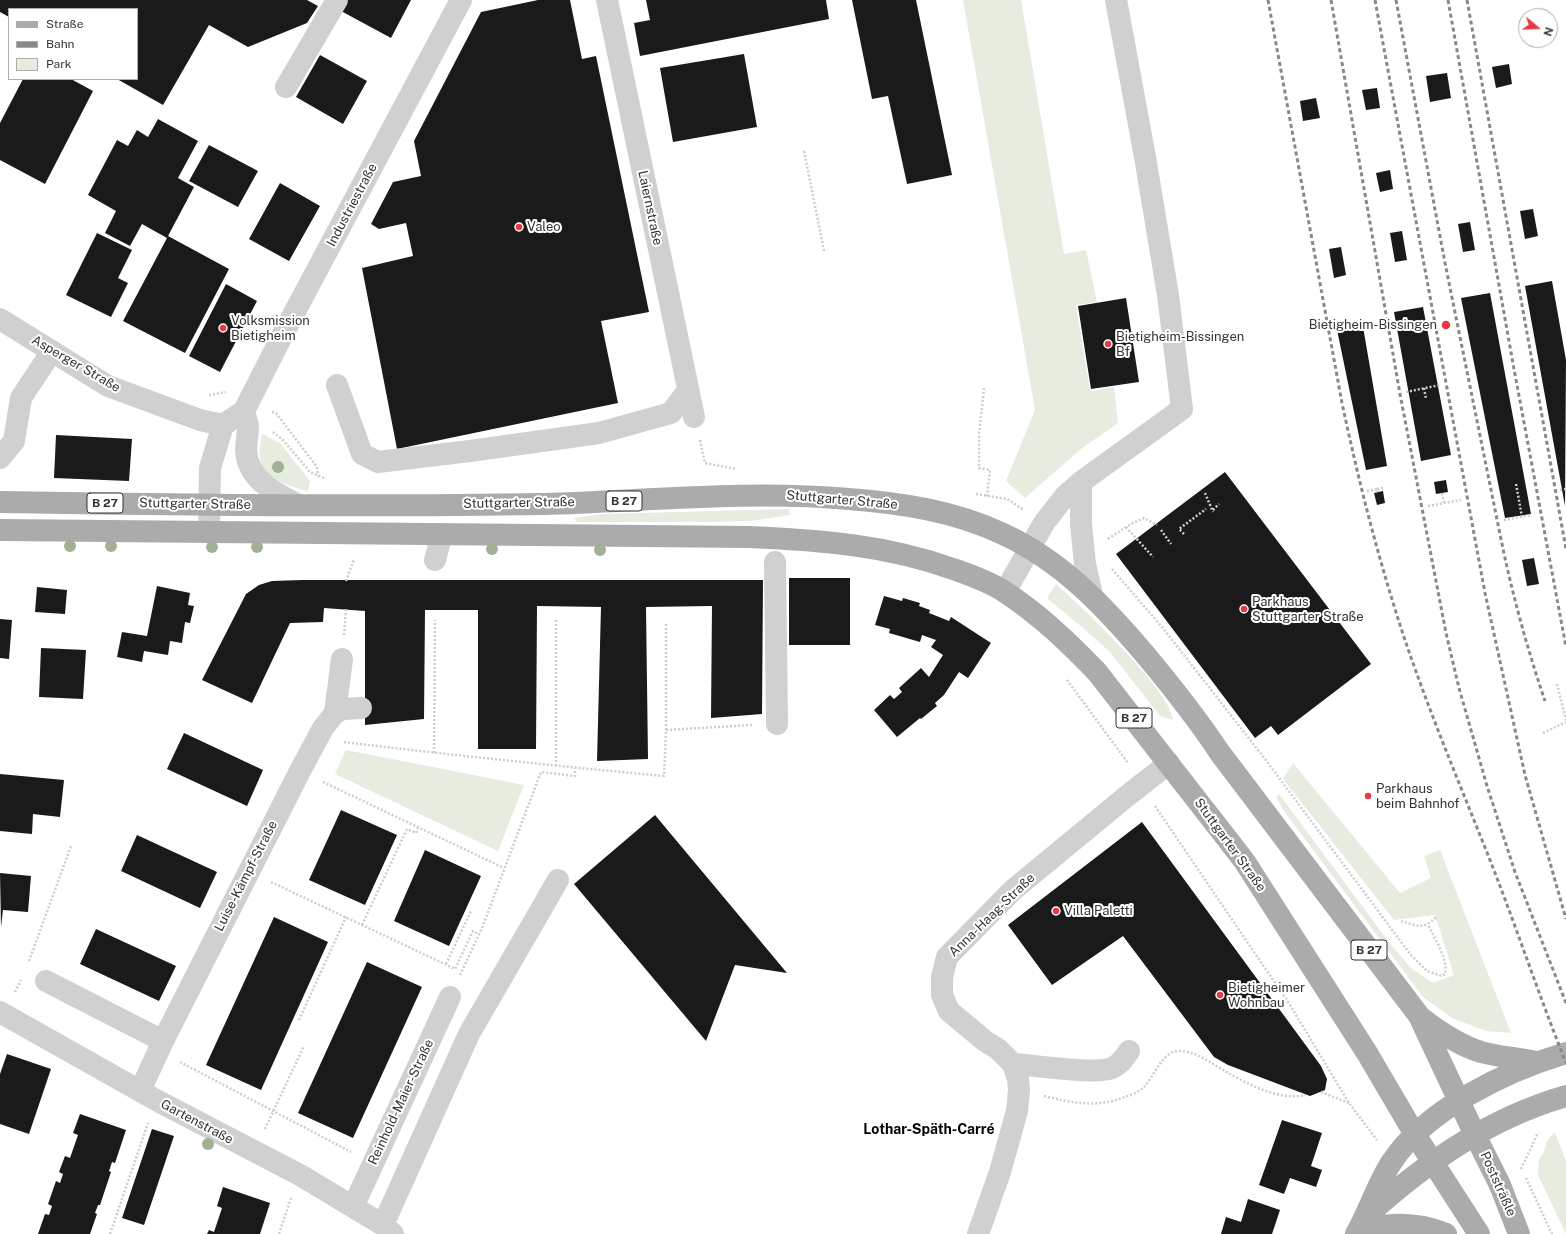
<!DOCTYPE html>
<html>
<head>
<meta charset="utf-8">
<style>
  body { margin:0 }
  #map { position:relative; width:1566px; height:1234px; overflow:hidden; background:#fff; font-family:"Public Sans",sans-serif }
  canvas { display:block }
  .legend { position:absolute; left:8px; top:8px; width:130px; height:72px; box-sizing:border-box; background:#fff; border:1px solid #adadad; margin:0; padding:5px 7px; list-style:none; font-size:12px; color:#333 }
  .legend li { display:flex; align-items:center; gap:8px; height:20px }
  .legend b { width:20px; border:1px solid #adadad }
  .north { position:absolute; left:1518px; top:8px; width:40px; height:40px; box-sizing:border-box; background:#fff; border:1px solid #adadad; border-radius:50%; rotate:109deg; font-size:11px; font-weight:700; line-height:16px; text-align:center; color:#333 }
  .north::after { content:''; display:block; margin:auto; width:14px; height:18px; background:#e63946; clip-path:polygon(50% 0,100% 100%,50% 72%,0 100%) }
</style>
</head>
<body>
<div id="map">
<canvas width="1566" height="1234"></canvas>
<ul class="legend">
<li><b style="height:5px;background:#ababab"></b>Straße</li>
<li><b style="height:5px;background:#888"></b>Bahn</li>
<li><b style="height:11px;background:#e6ecdf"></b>Park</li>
</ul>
<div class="north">N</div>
</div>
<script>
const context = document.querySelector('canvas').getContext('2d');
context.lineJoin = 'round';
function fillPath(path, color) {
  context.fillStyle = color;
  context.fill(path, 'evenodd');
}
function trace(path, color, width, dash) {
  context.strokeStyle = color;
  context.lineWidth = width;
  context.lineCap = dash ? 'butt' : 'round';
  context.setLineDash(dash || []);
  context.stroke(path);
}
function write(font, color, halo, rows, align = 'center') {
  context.font = font + ' "Public Sans",sans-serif';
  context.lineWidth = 4;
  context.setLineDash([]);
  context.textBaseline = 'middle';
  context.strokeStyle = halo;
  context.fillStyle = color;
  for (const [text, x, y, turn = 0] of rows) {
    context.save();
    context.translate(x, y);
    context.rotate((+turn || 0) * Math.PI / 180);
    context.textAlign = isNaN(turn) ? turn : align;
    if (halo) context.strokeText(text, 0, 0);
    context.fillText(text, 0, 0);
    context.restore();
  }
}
fillPath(new Path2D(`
  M963,0H1021L1064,254L1086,250L1097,302L1076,305L1090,391L1114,387L1118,423L1081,449L1025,498L1006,481L1035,410Z
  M262,434L280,443L310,481L308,491C291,487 264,479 260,459C259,451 261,441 262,434Z
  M789,509L790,515L750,521L712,522H580L576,521L574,518L602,514Z
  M1056,584C1080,605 1172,692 1173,720L1160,716L1110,652L1083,628L1047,598Z
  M346,750L524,785L498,851L335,774Z
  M1293,763L1400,893L1431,878L1424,856L1440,850L1511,1033L1486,1031L1452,1018L1423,997L1284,811L1276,797L1279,794L1391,945L1412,969L1433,983L1454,975L1435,915L1394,920L1283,779Z
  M1555,1133L1566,1161V1234L1538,1175L1539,1159C1547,1152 1544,1138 1555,1133Z`), '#e6ecdf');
fillPath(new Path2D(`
  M0,0H307L318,6L307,23L248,47L209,25L163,105L117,79H137V9H9V17L0,12Z
  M347,0H411L391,38L341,11Z
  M538,0H570L582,59L596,56L649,312L601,321L618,403L397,449L362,268L413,256L406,223L379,229L371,224L393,182L421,176L414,141L481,12Z
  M646,0H826L829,19L640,56L634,23L650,20Z
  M852,0H916L952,175L907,184L888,96L872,99Z
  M744,54L757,127L673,142L660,68Z
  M320,55L367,81L343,124L296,97Z
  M1509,64L1512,84L1496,88L1492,67Z
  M1447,73L1451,98L1430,102L1426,76Z
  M23,79H71L93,91L45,184L0,160V123Z
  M1377,88L1380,108L1366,110L1362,90Z
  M1316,98L1320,118L1303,121L1300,101Z
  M158,119L198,141L178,178L194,187L168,236L229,269L185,353L123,321L167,238L142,224L130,246L105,233L116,211L88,195L117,140L128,146L137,130L148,137Z
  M209,145L258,171L238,207L189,181Z
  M1390,170L1393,189L1380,192L1376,173Z
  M280,183L320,206L289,261L249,239Z
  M1533,209L1538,236L1525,239L1520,211Z
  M1470,222L1475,250L1463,252L1458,224Z
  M1402,231L1407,260L1395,262L1390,233Z
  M97,233L132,250L118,278L128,283L111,317L66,295Z
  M1341,247L1346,275L1334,278L1329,249Z
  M1552,281L1566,360L1565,506L1525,286Z
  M226,284L257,301L220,372L189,356Z
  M1490,293L1531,514L1505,518L1461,298Z
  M1126,298L1139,382L1091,389L1078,306Z
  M1423,307L1451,455L1421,461L1394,312Z
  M1362,321L1387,466L1366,470L1336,325Z
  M56,435L132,439L129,481L54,478Z
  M1225,472L1371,664L1278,735L1271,726L1255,738L1116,554Z
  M1446,480L1448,492L1436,494L1434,482Z
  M1383,491L1385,503L1377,505L1374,493Z
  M1534,558L1539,584L1527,586L1522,560Z
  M789,578H850V645H789Z
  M302,580H763L762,714L711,718L712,606L646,607L648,759L597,761L601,607L537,606L536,749H478V610H425L424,719L365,725V611L324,608L323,622L290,623L252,703L202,680L246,594L259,585L272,581Z
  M157,586L190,593L188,605L194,606L190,623L185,622L182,643L170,641L168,655L144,651L142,662L117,657L122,632L147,636Z
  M37,587L67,590L65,614L35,612Z
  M884,596L902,601L903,598L920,603L919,606L930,610L929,613L949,621L951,617L991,643L968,678L959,672L944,695L935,703L937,706L921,719L920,718L897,737L874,710L890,695L894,699L902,692L899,688L921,668L929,677L943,655L931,647L936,640L922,635L920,642L889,633L890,629L875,625Z
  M0,619L12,620L9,659L0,658Z
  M41,648L86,650L83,699L39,697Z
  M184,733L263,770L247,806L167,769Z
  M0,774L64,780L60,817L33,814L32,834L0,831Z
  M341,810L397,835L365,905L309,880Z
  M655,815L787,973L735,965L706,1041L574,884Z
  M1142,822L1321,1066L1327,1079L1325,1090L1310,1096L1228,1065L1214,1057L1123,936L1052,985L1008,925Z
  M137,835L217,872L200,908L121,871Z
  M425,850L481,876L449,946L394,921Z
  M0,873L31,876L28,912L3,910L1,927Z
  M274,917L328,942L261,1090L206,1065Z
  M96,929L176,966L159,1001L80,964Z
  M367,962L422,987L353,1138L298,1113Z
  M7,1054L51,1069L29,1134L0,1124V1074Z
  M80,1114L126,1130L115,1163L112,1162L109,1171L111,1172L100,1205H98L95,1213L97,1214L90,1234H38L45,1214L49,1215L52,1206L48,1204L56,1181L60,1183L63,1174L59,1172L65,1156L70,1158L78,1135L73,1133Z
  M1282,1120L1322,1133L1311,1166L1322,1170L1316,1187L1290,1178L1284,1194L1259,1185Z
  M152,1129L174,1136L144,1225L122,1218Z
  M223,1187L270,1203L260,1234H207L209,1230L214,1232L222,1208L217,1206Z
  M1248,1199L1280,1210L1272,1234H1221L1226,1217L1241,1222Z`), '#1a1a1a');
trace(new Path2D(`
  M804,151L824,251
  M984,388L979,434V468L990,470L987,497
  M1424,388L1426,399
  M1406,392L1440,385
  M209,395L226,392
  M272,412L276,413L317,467L318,476
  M273,432L283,440L310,472L326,479
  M700,440L705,463L736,469
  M1516,484L1522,517
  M1377,489L1383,488
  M1560,490L1566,489
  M1367,491L1377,489L1378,492
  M1205,493L1213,512
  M1442,493L1444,503
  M976,494L1007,499L1024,510
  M1428,506L1461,500
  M1213,510L1219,504
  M1504,520L1532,515
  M1126,527L1153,557
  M1161,530L1171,544
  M1184,534L1179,529L1206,509
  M1108,539L1131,524L1144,518L1157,525
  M1112,569L1162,627L1265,759L1410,954L1427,971L1442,976L1445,974C1449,961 1434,937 1428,925
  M346,581L354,559
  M344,635L346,609
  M1067,680L1128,763
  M1557,684L1566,720
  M666,730V624
  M1543,733L1566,722
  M344,742C450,755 557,766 664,776L666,730L752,725
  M434,753L435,620
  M556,766V620
  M323,782L504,868
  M1155,806L1290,1005L1349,1103L1377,1140
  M271,882L455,969L473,931L479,934
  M1401,921C1418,926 1423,930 1436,917
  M362,925L407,829L416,833L418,828
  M29,961L71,846
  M446,964L471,911
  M460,975L482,928L541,772L575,776V768
  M15,992L21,980
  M299,1020L346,917
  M180,1062L351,1152
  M1321,1092L1349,1103
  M1044,1096C1073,1103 1096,1108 1125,1097C1131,1095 1139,1092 1144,1087C1154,1077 1162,1051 1179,1051C1196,1051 1209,1062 1223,1070C1248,1084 1277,1101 1306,1095
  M265,1129L304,1046
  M1521,1169L1537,1135L1539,1133
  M1526,1178L1552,1234
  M110,1234L148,1123
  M279,1234L291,1198`), '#cdcdcd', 2.5, [2, 2]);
trace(new Path2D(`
  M607,0L694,417
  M286,87L337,0
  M0,319L108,386L200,420L223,425
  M337,385L362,454L378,462L470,451L599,433L671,413L688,390
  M244,411C245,416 247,421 248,426C248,435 246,443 246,451C248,480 276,493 298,505
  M0,458L14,441L21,398L52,351
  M1081,482V524L1085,564L1092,595
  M209,532L210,468L223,425L244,411L284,332L461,0
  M435,560L442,534
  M775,562L777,724
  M1005,592L1044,523L1065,496L1081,482L1182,409L1168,295L1145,157L1116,0
  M335,713L343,709L361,708
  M46,981L163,1041
  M0,1012L156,1100L300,1175L383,1225L393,1234
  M1013,1064C1032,1065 1097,1075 1112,1068C1121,1064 1124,1058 1129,1051
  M140,1091L163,1041L300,771L323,728L335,713L342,659
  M353,1207L450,997
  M383,1225L469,1034L558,880
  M978,1234L1000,1172L1017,1111L1019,1090L1018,1079L1013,1064L998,1049L985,1041L949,1011L942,995V977L947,957L1013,890L1127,796L1169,763`), '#d0d0d0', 22);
trace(new Path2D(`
  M0,502C181,505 363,507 544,504C645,501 747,490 849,499C901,503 955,511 1003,534C1062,561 1106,608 1148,658C1173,688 1198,720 1220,753L1420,1017C1438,1031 1458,1045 1481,1052C1499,1057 1518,1058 1536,1062
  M0,530L749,537C820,540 886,545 953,569C970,575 990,582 1005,592C1040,615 1069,643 1097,672L1228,840L1245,862L1367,1053L1414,1133L1479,1234
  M1421,1020L1475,1135L1500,1185L1519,1234
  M1370,1213C1428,1161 1490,1118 1566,1096
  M1356,1234C1369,1211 1377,1185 1391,1163C1426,1109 1506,1071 1566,1053
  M1367,1234C1372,1231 1378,1228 1384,1226C1405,1223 1427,1226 1446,1234`), '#ababab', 22);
trace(new Path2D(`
  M1268,0L1342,403C1359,483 1379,562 1405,640C1429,711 1458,780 1486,850C1514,920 1538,993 1566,1063
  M1331,0L1400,394L1446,633L1459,688L1487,786L1515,872L1566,1003
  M1375,0L1485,593L1525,775L1566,919
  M1396,0L1445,263L1503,549C1514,600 1528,651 1545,701
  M1448,0L1514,369L1566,647
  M1467,0L1566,549`), '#888', 3, [4, 3]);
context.fillStyle = '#a2b095';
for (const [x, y] of [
  [278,467],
  [70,546],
  [111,546],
  [212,547],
  [257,547],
  [492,549],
  [600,550],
  [208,1144]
]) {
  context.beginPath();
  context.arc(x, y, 6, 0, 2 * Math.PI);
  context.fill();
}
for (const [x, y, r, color] of [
  [519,227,4,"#e63946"],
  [1446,325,5,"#e63946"],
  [223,328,4,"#e63946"],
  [1108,344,4,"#e63946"],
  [1244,609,4,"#e63946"],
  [1368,796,4,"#e63946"],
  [1056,911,4,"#e63946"],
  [1220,995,4,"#e63946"]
]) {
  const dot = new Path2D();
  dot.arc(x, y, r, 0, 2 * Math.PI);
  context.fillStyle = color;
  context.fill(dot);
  trace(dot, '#fff', 1.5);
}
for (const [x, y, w] of [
  [624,501,36],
  [105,503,36],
  [1134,718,36],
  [1369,950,36]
]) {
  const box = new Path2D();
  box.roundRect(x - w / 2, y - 10, w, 20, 3);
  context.fillStyle = '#fff';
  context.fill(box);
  trace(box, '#333', 1);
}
write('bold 12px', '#333', null, [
  ["B 27",624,501],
  ["B 27",105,503],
  ["B 27",1134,718],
  ["B 27",1369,950]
]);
write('13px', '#333', '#fff', [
  ["Industriestraße",352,205,-62],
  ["Laiernstraße",650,208,78],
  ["Asperger Straße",76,364,30],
  ["Stuttgarter Straße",842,500,5],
  ["Stuttgarter Straße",519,503,-1],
  ["Stuttgarter Straße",195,504,1],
  ["Stuttgarter Straße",1230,845,54],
  ["Luise-Kämpf-Straße",246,876,-63],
  ["Anna-Haag-Straße",992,915,-44],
  ["Reinhold-Maier-Straße",401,1102,-65],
  ["Gartenstraße",197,1122,28],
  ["Poststräßle",1498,1184,66]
]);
write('13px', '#333', '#fff', [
  ["Valeo",527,227],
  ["Volksmission",231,321],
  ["Bietigheim",231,336],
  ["Bietigheim-Bissingen",1437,325,"right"],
  ["Bietigheim-Bissingen",1116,337],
  ["Bf",1116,352],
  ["Parkhaus",1252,602],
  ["Stuttgarter Straße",1252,617],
  ["Parkhaus",1376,789],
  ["beim Bahnhof",1376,804],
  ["Villa Paletti",1064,911],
  ["Bietigheimer",1228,988],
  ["Wohnbau",1228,1003]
], 'left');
write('bold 14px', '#000', '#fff', [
  ["Lothar-Späth-Carré",929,1130]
]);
</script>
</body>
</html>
